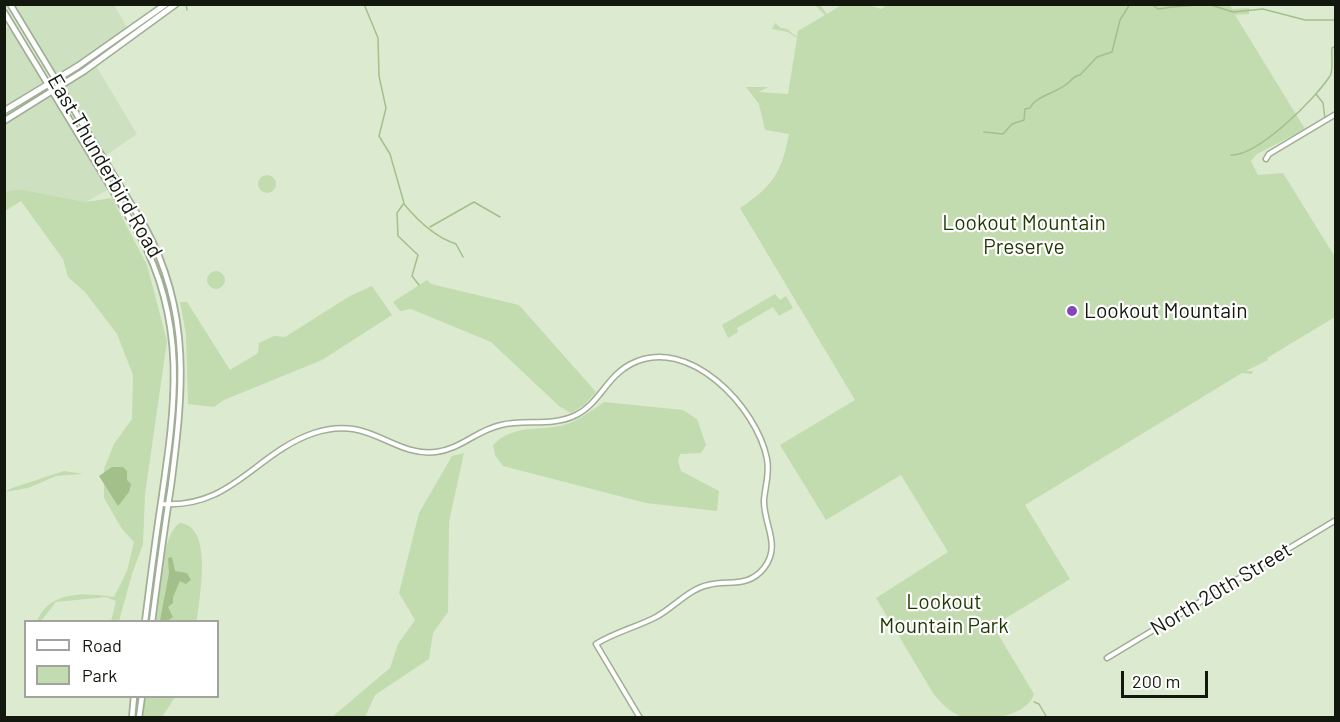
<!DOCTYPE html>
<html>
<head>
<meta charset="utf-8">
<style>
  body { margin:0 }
  #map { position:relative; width:1340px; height:722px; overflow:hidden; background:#dcebd0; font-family:Barlow,sans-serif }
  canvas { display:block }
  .frame { position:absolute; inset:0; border:6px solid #13180e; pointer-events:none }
  .legend { position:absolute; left:24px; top:620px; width:195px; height:78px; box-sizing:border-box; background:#fff; border:2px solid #a1a39f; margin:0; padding:8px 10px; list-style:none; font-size:18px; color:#13180e }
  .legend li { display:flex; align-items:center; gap:12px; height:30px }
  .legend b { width:30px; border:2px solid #a1a39f }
  .scale { position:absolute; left:1121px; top:671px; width:87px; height:27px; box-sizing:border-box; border:3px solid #13180e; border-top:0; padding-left:8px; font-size:18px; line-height:21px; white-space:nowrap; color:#13180e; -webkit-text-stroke:4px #fff; paint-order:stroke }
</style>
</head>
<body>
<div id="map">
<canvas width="1340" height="722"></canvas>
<div class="frame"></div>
<ul class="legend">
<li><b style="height:8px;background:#fff"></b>Road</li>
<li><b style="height:16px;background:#c2dbaf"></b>Park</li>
</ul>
<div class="scale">200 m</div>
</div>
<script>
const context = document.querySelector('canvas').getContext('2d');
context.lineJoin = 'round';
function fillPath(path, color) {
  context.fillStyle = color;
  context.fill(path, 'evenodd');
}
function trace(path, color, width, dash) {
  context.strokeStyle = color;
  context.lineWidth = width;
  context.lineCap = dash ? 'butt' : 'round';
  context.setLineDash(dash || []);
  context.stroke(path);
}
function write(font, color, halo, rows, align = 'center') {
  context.font = font + ' Barlow,sans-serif';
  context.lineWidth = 4.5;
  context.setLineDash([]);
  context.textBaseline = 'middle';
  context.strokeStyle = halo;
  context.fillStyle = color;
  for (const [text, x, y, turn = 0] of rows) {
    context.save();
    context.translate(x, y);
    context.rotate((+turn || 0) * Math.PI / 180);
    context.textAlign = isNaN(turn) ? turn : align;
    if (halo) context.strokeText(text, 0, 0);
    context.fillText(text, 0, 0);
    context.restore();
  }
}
fillPath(new Path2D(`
  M12,5H114L128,29L57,75Z
  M10,26L43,82L5,107V29Z
  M96,66L137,134L105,156L65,90L66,85Z
  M48,96L54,98L109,189L86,202L20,189L5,192V123Z`), '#cde0bf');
fillPath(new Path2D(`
  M843,4L868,5L881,9L889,4H1229L1232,9L1249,8V14L1235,15L1305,129L1257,154L1251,161L1258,175L1283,173L1335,257V317L1267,358L1268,360L1246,371H1253L1252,374L1242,373L1025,505L1070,579L993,626L1034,694C1027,717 984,722 963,717C950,713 941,703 933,693L876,598L948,552L901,475L826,520L780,445L855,400L740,208C772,187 782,172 789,134L765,130L759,104L746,87H768L759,92L788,94L797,38L788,32L772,29L775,23L781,28L795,30L787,29L797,37L798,31L825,15L815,5H820L827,14Z
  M258 184a9 9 0 1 1 18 0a9 9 0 1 1-18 0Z
  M19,189L86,202L112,198L147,265L167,341L145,494L143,544L132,574L119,621H111L116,601L106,597L56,602L41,621H37C50,590 85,593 114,597L127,571L134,542L122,529L104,498V469L114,444L132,419L133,375L117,334L85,292L68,277L63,259L21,201L5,211V192Z
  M207 280a9 9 0 1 1 18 0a9 9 0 1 1-18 0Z
  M427,280L431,284L519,305L596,392L584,405L571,413L559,406L491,342L411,309L400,311L393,302Z
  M372,286L392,315L322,360L224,400L214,407L188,404L186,334L180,302H187L230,370L258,353L259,343L274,336L285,337L350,296Z
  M775,294L780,300L786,296L793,308L779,316L773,307L737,328L738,332L728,338L722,325Z
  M604,402L683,410L697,419L706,445L701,453L680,454L678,461L681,471L719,491L717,511L646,503L503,466L495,455L493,445C516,421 546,434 572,422C583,417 594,409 604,402Z
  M464,453L449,522L448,612L433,633L429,659L375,695L365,717H332L390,668L398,644L415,620L399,593L419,513L452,456Z
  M64,471L83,474L56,476L28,488L5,492L12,488Z
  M180,523C214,526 199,598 197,621L156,622C159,600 161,533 180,523Z
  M145,697V696L175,697L162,717H143Z`), '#c2dbaf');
fillPath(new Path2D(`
  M112,467H123L127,471V480L131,484L129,492L118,506L99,476Z
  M172,557L175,571L187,573L191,580L186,584L180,581L173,597V603L168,607L173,617L167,621H160L169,573L168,558Z`), '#a3c08b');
trace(new Path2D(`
  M186,4L187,10
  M364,4L378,38L379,76L386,108L379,136L390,154L404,203L397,213L398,236L418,255L412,276L419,285
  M1151,4L1158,9C1175,6 1189,6 1206,4
  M1208,4L1233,12L1263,9L1305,20H1336
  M1316,94L1323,103L1325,119
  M984,132L1003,134L1012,124L1024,120L1025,109L1030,108C1037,95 1057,93 1068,83C1073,79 1073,76 1080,75L1097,57L1112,52L1120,20L1130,4
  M1231,155C1258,156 1315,99 1330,76C1334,68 1331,57 1332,48L1336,46
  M404,204C418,221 435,237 456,244L463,257
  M430,227L474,202L500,217
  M1034,702L1039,704L1047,718`), '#a3c08b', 1.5);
const tertiary = new Path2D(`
  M1266,159L1269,154L1336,114
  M161,504C232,509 255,453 314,433C370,414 391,457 436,452C461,449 477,430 501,425C526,419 552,427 576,415C599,404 607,376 631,364C688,334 757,407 767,459C770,474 765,486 764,500C763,524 782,545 764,568C748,588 729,580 708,585C689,589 673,608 656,617C637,627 615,632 596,644L640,718
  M1107,658L1336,520`);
const secondary = new Path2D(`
  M10,4L145,227C192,313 183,393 171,486C164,531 158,576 152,622
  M4,12L139,234C188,324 175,407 161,503C155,542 150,582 145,622
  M132,718L134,696
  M139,718L142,696`);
const primary = new Path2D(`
  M4,111L78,66L166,4
  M4,121L84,71L176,4`);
trace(tertiary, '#9fae95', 7);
trace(secondary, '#9fae95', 8);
trace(primary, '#9fae95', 8);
trace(tertiary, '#fff', 4);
trace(secondary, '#fff', 4.5);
trace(primary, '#fff', 5);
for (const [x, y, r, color] of [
  [1072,311,6,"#8247bd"]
]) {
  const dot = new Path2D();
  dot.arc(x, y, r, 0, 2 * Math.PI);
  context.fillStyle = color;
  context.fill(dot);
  trace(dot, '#fff', 2);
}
write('21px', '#13180e', '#fff', [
  ["East Thunderbird Road",105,166,60],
  ["North 20th Street",1221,589,-31]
]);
write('21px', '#1f3800', '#fff', [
  ["Lookout Mountain",1024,223],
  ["Preserve",1024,247],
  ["Lookout",944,602],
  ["Mountain Park",944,626]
]);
write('21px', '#13180e', '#fff', [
  ["Lookout Mountain",1084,311]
], 'left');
</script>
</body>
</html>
